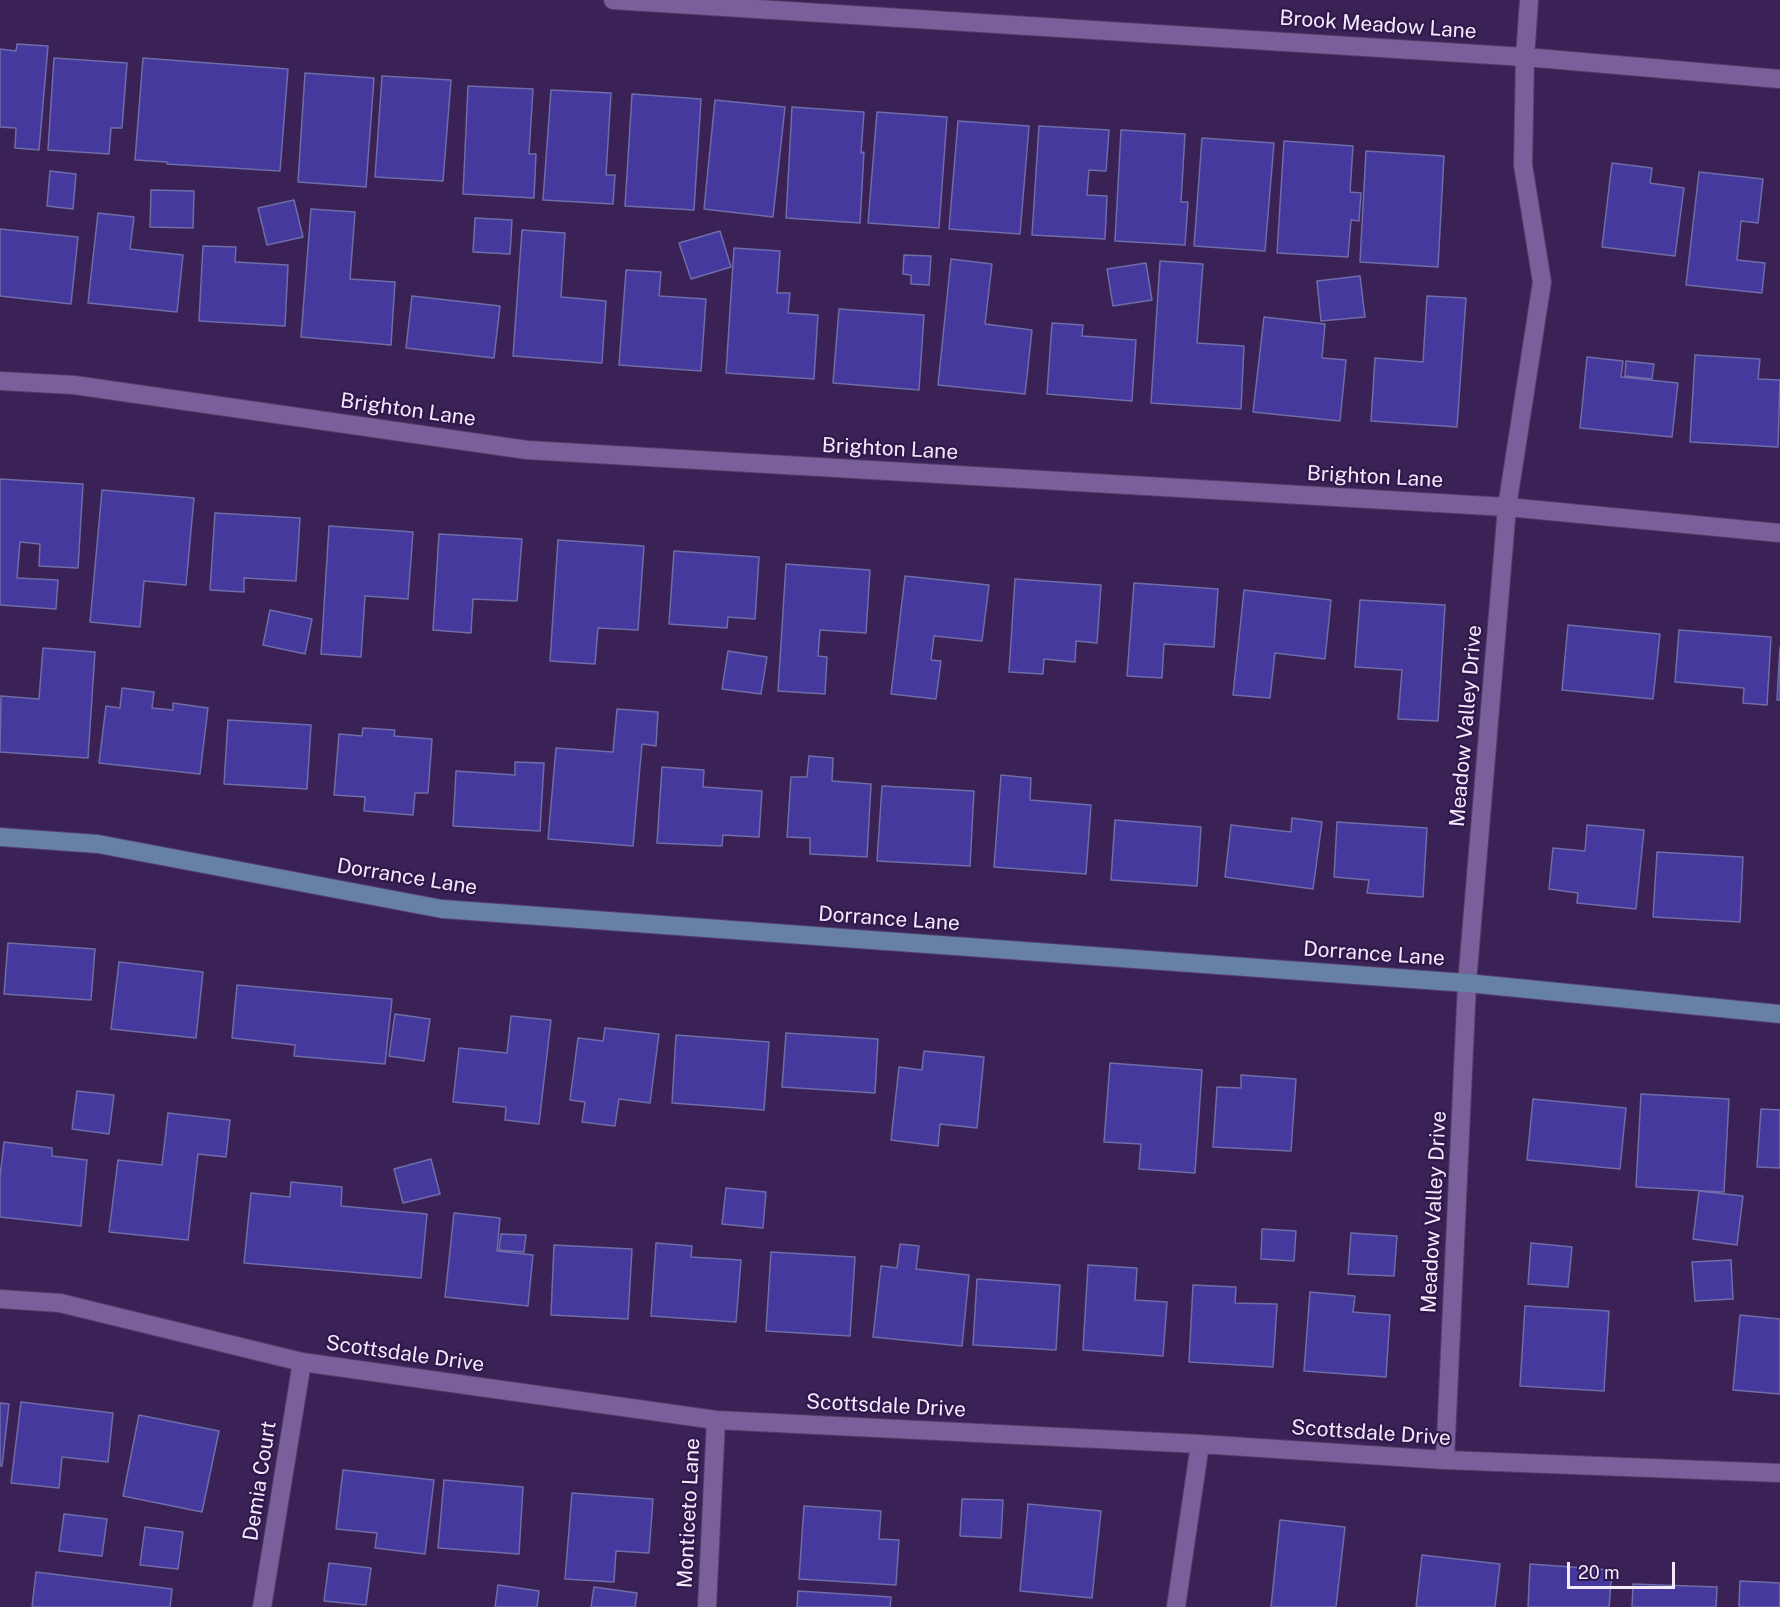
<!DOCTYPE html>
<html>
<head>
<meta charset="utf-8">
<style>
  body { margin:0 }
  #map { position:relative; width:1780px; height:1607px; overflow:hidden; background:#3b2256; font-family:"Public Sans",sans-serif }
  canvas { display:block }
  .scale { position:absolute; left:1567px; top:1562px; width:108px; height:27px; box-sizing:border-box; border:3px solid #f1eafd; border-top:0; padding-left:8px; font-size:18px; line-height:21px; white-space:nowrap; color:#f1eafd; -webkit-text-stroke:4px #31184b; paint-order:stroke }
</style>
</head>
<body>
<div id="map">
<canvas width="1780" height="1607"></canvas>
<div class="scale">20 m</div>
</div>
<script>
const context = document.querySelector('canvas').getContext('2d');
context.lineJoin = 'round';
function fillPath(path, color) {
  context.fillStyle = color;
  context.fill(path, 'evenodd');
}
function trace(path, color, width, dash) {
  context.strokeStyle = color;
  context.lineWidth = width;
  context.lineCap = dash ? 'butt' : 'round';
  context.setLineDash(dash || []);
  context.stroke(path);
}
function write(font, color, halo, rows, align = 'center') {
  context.font = font + ' "Public Sans",sans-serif';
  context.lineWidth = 4.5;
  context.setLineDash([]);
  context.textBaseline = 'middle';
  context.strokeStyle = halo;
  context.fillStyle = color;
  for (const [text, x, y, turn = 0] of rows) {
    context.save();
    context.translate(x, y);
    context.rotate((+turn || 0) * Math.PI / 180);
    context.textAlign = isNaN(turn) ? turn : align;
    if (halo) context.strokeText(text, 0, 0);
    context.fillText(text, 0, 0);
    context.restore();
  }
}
const building = new Path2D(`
  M17,44L48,46L39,150L15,148L16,128L0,127V49L16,51Z
  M54,58L127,63L122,128H111L109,154L48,150Z
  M143,58L288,69L280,171L167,164V162L135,160Z
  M305,73L374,78L366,187L298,182Z
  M382,76L451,80L443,181L375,177Z
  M468,86L533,89L529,154H536L534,198L463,194Z
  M551,90L611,93L606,175H615L613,204L543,200Z
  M632,94L701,99L694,210L625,206Z
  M715,100L785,107L773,217L704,209Z
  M792,107L864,112L861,153L864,152L860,223L786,218Z
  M877,112L947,117L939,228L868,223Z
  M958,121L1029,126L1020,234L949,229Z
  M1039,126L1109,130L1106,171L1089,170L1087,195L1107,196L1105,239L1032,235Z
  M1121,130L1185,134L1181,202H1188L1185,245L1115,241Z
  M1202,138L1274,143L1265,251L1194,246Z
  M1284,141L1353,146L1350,192L1361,193L1359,221L1351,220L1348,257L1277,253Z
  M1366,151L1444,156L1438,267L1360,262Z
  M1612,163L1652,168L1650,183L1684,188L1675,256L1602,247Z
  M50,171L76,174L73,209L47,206Z
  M1699,172L1763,179L1758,223L1741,221L1737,260L1765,263L1762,293L1686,285Z
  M151,190L194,191L193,228L150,227Z
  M294,200L303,237L267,245L258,208Z
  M311,209L355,212L350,279L395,282L391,345L301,337Z
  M98,213L134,217L130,249L183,255L177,312L88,303Z
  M475,218L512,220L510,254L473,252Z
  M0,229L78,237L71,304L0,296Z
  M522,230L565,233L561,297L606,301L602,363L513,356Z
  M720,231L731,267L691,279L679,243Z
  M203,246L236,247L235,262L288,265L285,326L199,321Z
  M734,248L780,251L777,293H790L788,313L818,315L814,379L726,373Z
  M904,255L931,256L929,285L911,284V275L903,274Z
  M951,259L992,264L985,324L1032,330L1025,394L938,385Z
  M1160,261L1203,264L1197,343L1244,346L1241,409L1151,403Z
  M1146,263L1152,300L1113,306L1107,269Z
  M626,270L661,272L659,296L706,299L701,371L619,365Z
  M1360,276L1365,317L1321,321L1317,281Z
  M412,296L500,306L494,358L406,348Z
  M1427,296L1466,298L1457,427L1371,421L1375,358L1423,362Z
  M839,309L924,315L919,390L833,383Z
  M1264,317L1325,324L1322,358L1346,360L1340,421L1253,412Z
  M1052,323L1083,325L1082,336L1136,340L1132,401L1047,394Z
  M1695,355L1760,359L1758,379L1780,380L1778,447L1690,442Z
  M1587,357L1623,361L1621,377L1678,383L1672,437L1580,428Z
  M1626,361L1654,364L1652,379L1625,376Z
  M0,479L83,484L78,568L39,566L40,544L20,542L17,578L58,580L56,609L0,605Z
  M102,490L194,498L186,585L144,581L140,627L90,622Z
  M215,513L300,518L296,581L244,578V592L210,590Z
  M329,526L413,532L408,599L365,596L361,657L321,654Z
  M439,534L522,539L517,601L473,599L471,633L433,630Z
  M558,540L644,546L638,630L598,628L595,664L550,661Z
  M674,551L759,557L755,619L728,617L727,628L669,624Z
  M786,564L870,570L866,633L820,630L818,656L827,657L825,694L778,691Z
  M905,576L989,585L982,641L934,636L931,660L941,661L936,699L891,694Z
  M1015,579L1101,585L1097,643L1076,641L1075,662L1044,659L1043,674L1009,672Z
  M1134,583L1218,589L1214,647L1164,644L1162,678L1127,676Z
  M1244,590L1331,600L1325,659L1275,653L1270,698L1233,695Z
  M1360,600L1445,605L1438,721L1398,719L1402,670L1355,667Z
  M270,610L312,619L305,654L263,645Z
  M1568,625L1660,634L1653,699L1562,690Z
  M1679,630L1771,637L1767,705L1743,703L1744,688L1675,682Z
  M1780,647V700H1777Z
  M43,648L95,652L88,758L0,752L1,696L39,699Z
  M728,651L767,657L761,694L722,689Z
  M122,688L154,692L152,708L173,710V703L208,708L200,774L99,763L106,706L120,708Z
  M617,709L658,712L656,746L642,744L633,846L548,839L556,748L613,752Z
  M228,720L311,725L307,789L224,784Z
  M363,728L395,730L394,736L432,739L428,793H415L413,815L364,811L365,797L334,795L339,734L362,736Z
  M809,756L833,758L832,781L871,784L867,857L810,854V838L787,837L791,777H807Z
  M515,762L544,763L540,831L453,826L456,771L515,775Z
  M662,767L704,770L703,787L762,791L759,837L723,835L722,846L657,843Z
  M1001,775L1031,778L1030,800L1091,805L1086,874L994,867Z
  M882,786L974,791L970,866L877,861Z
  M1292,818L1322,822L1313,889L1225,877L1231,825L1291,832Z
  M1115,820L1201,827L1197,886L1111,880Z
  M1337,822L1427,828L1423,897L1367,893L1369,880L1334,877Z
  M1587,825L1644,830L1636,909L1577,903L1578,893L1549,889L1553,848L1585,851Z
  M1657,852L1743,857L1740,922L1653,917Z
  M8,943L95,949L91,1000L4,994Z
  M119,962L203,972L196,1038L111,1029Z
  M237,985L392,999L385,1064L294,1056L295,1045L232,1038Z
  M395,1014L430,1019L424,1061L389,1056Z
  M511,1016L551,1020L539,1124L505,1120L506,1107L453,1102L459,1048L507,1053Z
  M605,1028L659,1034L650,1103L619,1099L615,1126L582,1122L585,1102L570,1100L578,1038L603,1041Z
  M786,1033L878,1039L875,1093L782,1087Z
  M676,1035L769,1042L764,1110L672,1103Z
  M924,1051L984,1057L977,1128L940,1124L938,1146L891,1140L899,1067L922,1070Z
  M1110,1063L1202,1070L1195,1173L1139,1169L1141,1144L1104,1142Z
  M1241,1075L1296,1079L1291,1151L1213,1147L1217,1087L1241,1088Z
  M77,1091L114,1095L109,1134L72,1129Z
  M1641,1094L1729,1099L1724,1192L1636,1187Z
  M1533,1099L1626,1108L1620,1169L1527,1160Z
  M1761,1109L1780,1110V1168L1757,1167Z
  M168,1113L230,1120L226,1157L198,1154L188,1240L109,1232L118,1160L162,1165Z
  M4,1142L52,1148V1156L87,1160L81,1226L0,1217V1177Z
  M431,1159L440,1194L403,1203L394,1169Z
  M291,1182L342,1187L341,1206L427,1214L421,1278L244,1263L251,1193L290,1197Z
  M726,1188L766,1192L763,1228L722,1224Z
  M1699,1191L1743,1196L1737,1245L1693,1239Z
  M454,1213L500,1218L497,1251L533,1255L528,1306L445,1297Z
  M1262,1229L1296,1231L1294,1261L1261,1259Z
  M1351,1233L1397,1236L1394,1276L1348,1274Z
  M501,1234L526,1235L524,1252L499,1250Z
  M656,1243L692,1246L691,1257L741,1260L736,1322L651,1316Z
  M1531,1243L1572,1247L1568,1287L1528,1284Z
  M900,1244L919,1246L916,1269L969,1275L962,1346L873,1337L881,1266L897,1268Z
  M554,1245L632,1249L628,1319L551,1315Z
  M771,1252L855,1257L850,1336L766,1331Z
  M1731,1260L1733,1299L1695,1301L1692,1262Z
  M1088,1265L1137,1268L1135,1300L1167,1302L1163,1356L1083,1350Z
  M977,1279L1060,1285L1056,1350L973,1345Z
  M1193,1285L1236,1287L1235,1303L1277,1304L1273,1367L1189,1362Z
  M1310,1292L1355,1296L1353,1312L1390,1315L1386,1377L1304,1371Z
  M1525,1306L1609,1311L1604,1391L1520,1386Z
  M1740,1315L1780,1319V1394L1733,1390Z
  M21,1402L113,1413L108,1462L62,1457L59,1488L11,1483Z
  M0,1403L9,1404L2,1466H0Z
  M139,1415L219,1431L202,1512L123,1496Z
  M343,1470L434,1480L425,1554L375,1548L377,1533L336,1529Z
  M444,1480L523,1487L519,1554L438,1548Z
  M572,1493L653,1499L649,1553L616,1551L614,1582L565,1579Z
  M962,1499L1003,1500L1001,1538L960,1536Z
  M1028,1504L1101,1511L1092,1598L1020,1591Z
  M804,1506L881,1511L879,1539L899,1540L896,1585L799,1579Z
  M64,1514L107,1519L102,1556L59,1551Z
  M1280,1520L1345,1527L1336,1607H1271Z
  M145,1527L183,1532L178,1569L140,1565Z
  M1422,1555L1500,1564L1495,1607H1416Z
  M329,1563L371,1568L366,1605L324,1601Z
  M1530,1564L1612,1570L1609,1607H1528Z
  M36,1572L172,1589L170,1607H32Z
  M1740,1581L1780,1583V1607H1739Z
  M1633,1584L1717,1587L1716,1607H1632Z
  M498,1585L539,1591L537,1607H495Z
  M594,1587L637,1593L635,1607H591Z
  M798,1591L891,1597L890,1607H797Z`);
fillPath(building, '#46399d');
trace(building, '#6e6da9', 1.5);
const street = new Path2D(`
  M613,0L1525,57L1780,79
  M0,381L74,385L527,450L1507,507L1780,533
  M0,1299L60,1303L302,1362L716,1420L1200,1444L1445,1460L1780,1473
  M1445,1460L1467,983L1507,507L1542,282L1523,165L1525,57L1529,0
  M262,1607L302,1362
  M707,1607L716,1420
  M1176,1607L1200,1444`);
const secondary = new Path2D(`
  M0,837L98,844L442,909L1467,983L1780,1014`);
trace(street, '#543d69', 20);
trace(secondary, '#543d69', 20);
trace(street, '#79609a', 18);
trace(secondary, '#6681a4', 18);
write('21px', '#f1eafd', '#31184b', [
  ["Brook Meadow Lane",1378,25,4],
  ["Brighton Lane",408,410,8],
  ["Brighton Lane",890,449,3],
  ["Brighton Lane",1375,477,3],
  ["Meadow Valley Drive",1466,726,-85],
  ["Dorrance Lane",407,877,9],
  ["Dorrance Lane",889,919,4],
  ["Dorrance Lane",1374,954,4],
  ["Meadow Valley Drive",1434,1212,-87],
  ["Scottsdale Drive",405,1354,8],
  ["Scottsdale Drive",886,1406,3],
  ["Scottsdale Drive",1371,1433,4],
  ["Demia Court",260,1481,-81],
  ["Monticeto Lane",689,1513,-87]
]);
</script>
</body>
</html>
